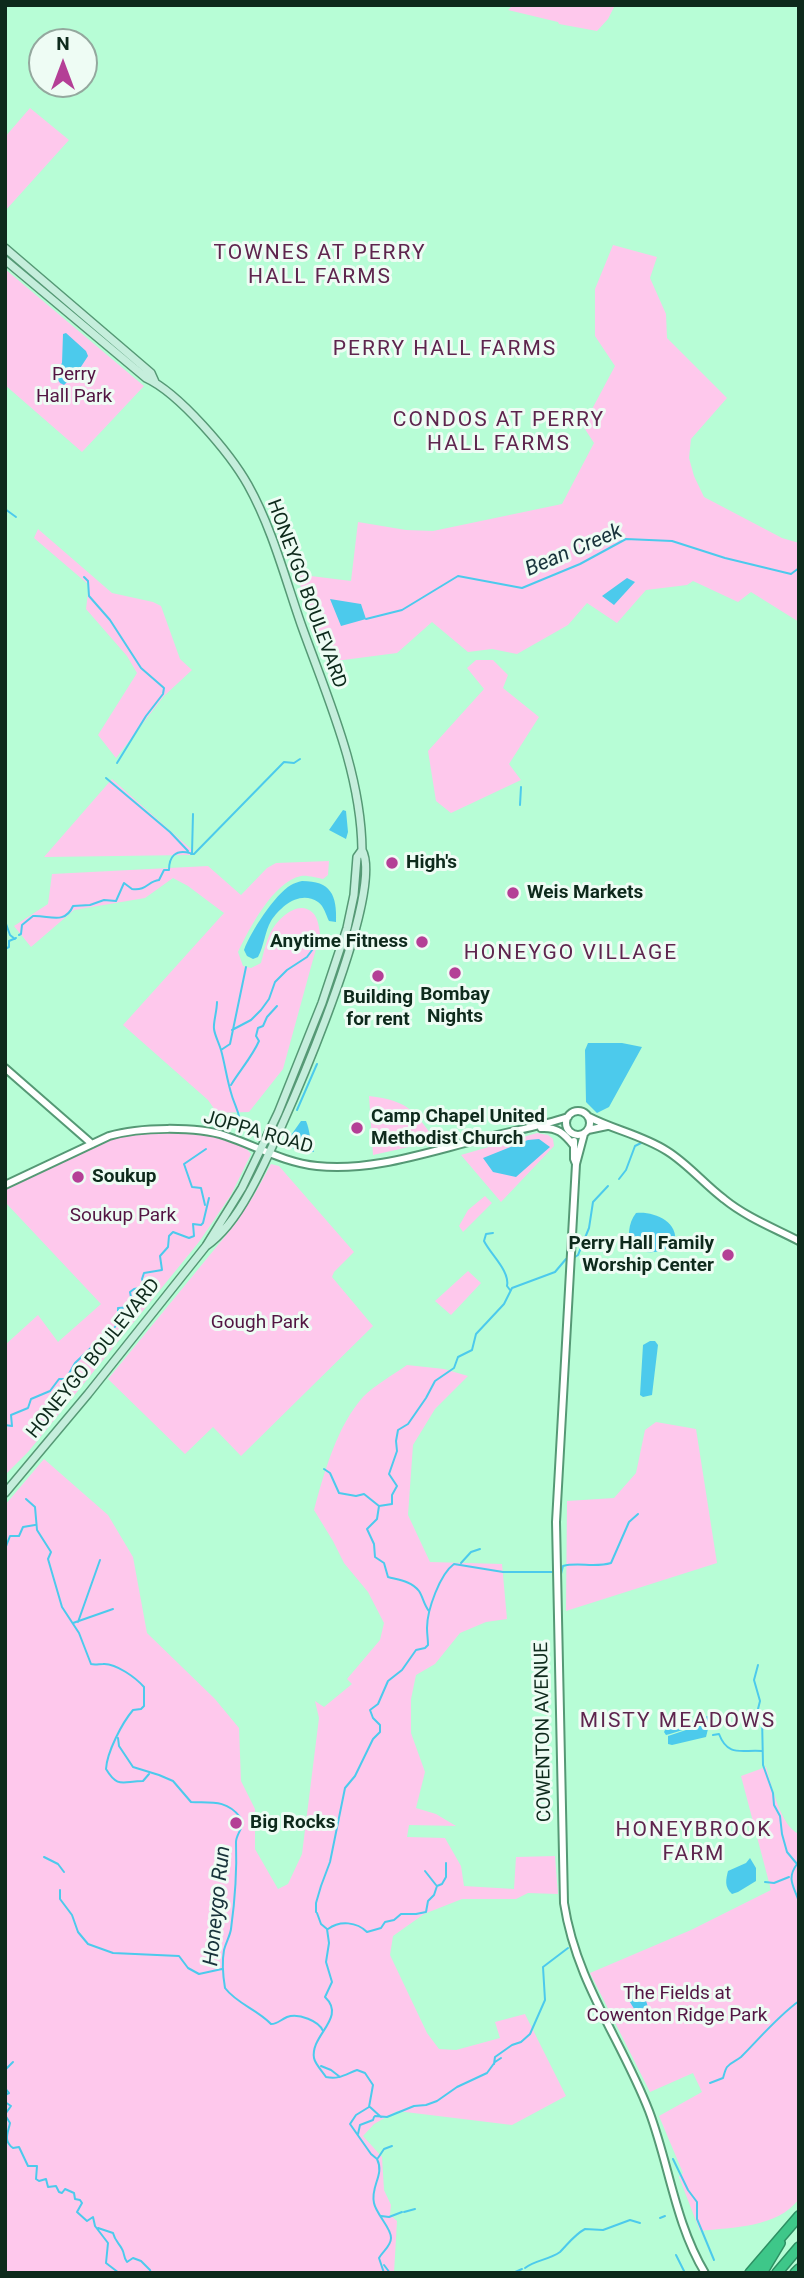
<!DOCTYPE html>
<html>
<head>
<meta charset="utf-8">
<style>
  body { margin:0 }
  #map { position:relative; width:804px; height:2278px; overflow:hidden; background:#b7fdd6; font-family:Roboto,sans-serif }
  canvas { display:block }
  .frame { position:absolute; inset:0; border:7px solid #0e2a1c; pointer-events:none }
  .north { position:absolute; left:28px; top:28px; width:70px; height:70px; box-sizing:border-box; background:#eefcf4; border:2px solid #94a89e; border-radius:50%; rotate:0deg; font-size:19px; font-weight:700; line-height:28px; text-align:center; color:#0e2a1c }
  .north::after { content:''; display:block; margin:auto; width:24px; height:32px; background:#b43f96; clip-path:polygon(50% 0,100% 100%,50% 72%,0 100%) }
</style>
</head>
<body>
<div id="map">
<canvas width="804" height="2278"></canvas>
<div class="frame"></div>
<div class="north">N</div>
</div>
<script>
const context = document.querySelector('canvas').getContext('2d');
context.lineJoin = 'round';
function fillPath(path, color) {
  context.fillStyle = color;
  context.fill(path, 'evenodd');
}
function trace(path, color, width, dash) {
  context.strokeStyle = color;
  context.lineWidth = width;
  context.lineCap = dash ? 'butt' : 'round';
  context.setLineDash(dash || []);
  context.stroke(path);
}
function write(font, color, halo, rows, align = 'center') {
  context.font = font + ' Roboto,sans-serif';
  context.lineWidth = 6;
  context.setLineDash([]);
  context.textBaseline = 'middle';
  context.strokeStyle = halo;
  context.fillStyle = color;
  for (const [text, x, y, turn = 0] of rows) {
    context.save();
    context.translate(x, y);
    context.rotate((+turn || 0) * Math.PI / 180);
    context.textAlign = isNaN(turn) ? turn : align;
    if (halo) context.strokeText(text, 0, 0);
    context.fillText(text, 0, 0);
    context.restore();
  }
}
fillPath(new Path2D(`
  M513,5H615L608,19L597,31L559,24L558,22L508,10Z
  M30,108L69,140L5,211V137Z
  M613,245L657,257L650,278L666,314L667,338L727,398L691,439L689,458L694,476L704,497L782,538L799,543V622L751,592L738,602L693,581L687,585L646,590L617,623L587,603L568,625L517,654L492,649L468,652L432,622L397,653L328,662L312,611L295,574L351,581L358,522L406,530L433,531L562,504L594,443L583,426L615,366L595,336V289Z
  M5,269L144,386L82,452L5,385Z
  M38,529L112,593L153,602L161,606L180,659L192,670L164,696L116,758L98,735L137,673L127,656L86,609L89,585L34,538Z
  M476,660H493L508,675L503,688L539,717L509,764L521,780L451,813L436,801L428,751L484,689L467,668Z
  M112,779L193,851L190,855L44,857Z
  M329,861L328,875L323,879C317,878 307,875 301,876C273,882 249,929 238,952L243,966L251,968L261,963C264,952 266,940 272,930C279,918 299,899 313,913C318,918 319,927 320,934L283,1069L249,1112L217,1113L208,1100L123,1025L224,913L188,886L173,878L145,898L74,910L31,947L14,926L48,904L52,874L208,866L241,895L267,868L276,863Z
  M369,1096C409,1101 413,1110 436,1141L373,1155Z
  M168,1132C189,1134 238,1135 251,1154L231,1195L199,1242L28,1452L5,1475V1345L38,1315L58,1342L101,1304L5,1202V1188L106,1140L136,1134Z
  M537,1133L548,1135L553,1139L554,1146L501,1202L461,1155Z
  M271,1164L279,1166L354,1252L334,1272L332,1277L373,1326L241,1456L213,1427L185,1454L108,1379L236,1223L254,1195Z
  M485,1196L492,1203L463,1232L459,1226L468,1210Z
  M468,1271L481,1283L451,1315L435,1301Z
  M407,1365L444,1369L468,1376L435,1409L413,1445L408,1515L430,1562L502,1564L507,1619L486,1622L460,1633L435,1664L416,1675L411,1699V1733L425,1772L416,1808L436,1814L456,1826L409,1825L407,1837L445,1838L461,1866L464,1886L514,1889L516,1857L555,1856L558,1894L528,1893L516,1899H462L424,1914L393,1936L390,1955L427,2033L439,2049L456,2050L500,2038L495,2022L525,2014L566,2096L512,2125L397,2111L374,2124L363,2136L382,2157L384,2190L391,2205L390,2215L397,2221L394,2273H5V1505L44,1459L108,1515L133,1557L147,1633L215,1699L239,1728L241,1781L255,1809V1849L278,1889L288,1884L302,1854L319,1718L315,1701L324,1707L352,1684L347,1679L380,1640L384,1623L368,1592L344,1563L333,1541L314,1510C324,1473 337,1426 363,1397C375,1385 393,1375 407,1365Z
  M656,1422L696,1429L717,1563L566,1611L567,1501L614,1498L636,1473L645,1430Z
  M766,1767C772,1785 780,1826 799,1834V2199C777,2228 733,2227 700,2231L679,2177L683,2173L659,2116L702,2092L693,2073L650,2092L590,1973L691,1930L771,1890L741,1776Z`), '#fec8ec');
fillPath(new Path2D(`
  M66,333L86,351L88,356L77,373L64,385L60,383L54,374L62,363L63,334Z
  M627,578L635,582L614,605L602,596Z
  M330,599L361,604L366,619L341,626Z
  M343,810L346,811L348,832L346,839L329,830Z
  M302,881C331,881 337,895 336,922L329,921C326,915 324,906 318,902C300,890 281,906 271,921C265,931 264,946 258,957L253,959L247,956L244,950C250,933 275,894 291,885C294,883 298,882 302,881Z
  M588,1043H622L642,1047L609,1107L597,1113L586,1102L585,1050Z
  M301,1121H306C310,1130 310,1142 314,1152H303L287,1146L289,1138Z
  M539,1139L550,1147L516,1177L493,1172L483,1158L528,1140Z
  M636,1213C653,1211 679,1221 675,1243C664,1254 647,1254 632,1249C627,1238 628,1223 636,1213Z
  M650,1341H655L658,1345L652,1395L643,1397L640,1395L643,1345Z
  M708,1716L710,1717L708,1722L670,1734L666,1735L664,1732L666,1728Z
  M707,1723L709,1725L706,1737L672,1745L668,1744V1736Z
  M750,1858L756,1868V1881L738,1892L732,1894C724,1887 726,1879 728,1871L746,1863Z
  M634,1991C645,1996 653,2006 643,2017L638,2015L628,1999L629,1994Z`), '#4ccaec');
trace(new Path2D(`
  M5,509L16,517
  M84,577L88,581L89,596L110,620L141,668L164,688L163,694L146,716L117,763
  M366,619L402,610L458,576L522,588L580,564L626,539L672,541L725,558L791,574L799,568
  M106,778L170,832L188,851
  M520,805L521,787
  M192,853L193,814
  M191,854H194L284,762L294,763L300,759
  M5,892L6,888
  M5,921L10,935L15,939
  M19,935L21,934L22,925L33,916C49,915 65,925 73,906L90,905L104,900L116,901L124,883L132,889C147,891 148,881 159,880L164,870H169C169,857 175,849 190,853
  M5,949L9,947V941L16,938
  M217,1002C217,1011 213,1023 214,1029C215,1036 219,1043 221,1050C225,1064 227,1081 232,1096C235,1106 242,1118 240,1127
  M232,1030L251,1020L261,1010L269,999L275,982L287,970L307,957L321,938
  M221,1050L230,1044L246,967
  M231,1085C240,1070 252,1057 259,1041L256,1036L258,1028L263,1026L267,1017L277,1006
  M297,1110L317,1064
  M238,1128L258,1132
  M619,1179L626,1170L635,1146L641,1143
  M205,1205L201,1188L192,1187L184,1164L206,1149
  M493,1233L486,1234L484,1241C491,1255 510,1271 507,1286L510,1290
  M575,1257L578,1255L589,1228L593,1202L608,1186
  M5,1425L12,1426L11,1415L28,1408L31,1399L50,1391L59,1379H66L75,1363L96,1343L107,1337L118,1323V1308L133,1307L130,1292L134,1289L145,1287L142,1279L144,1273L162,1270L160,1256L168,1247L169,1236L173,1232L189,1238L194,1236L193,1224L201,1225L203,1223L209,1198
  M324,1469L330,1473L339,1493L356,1496L364,1494L379,1506L392,1504V1495L397,1486L389,1474L397,1451L396,1441L398,1430L408,1424L426,1398L435,1381L454,1368L458,1357L472,1350L476,1334L504,1304L512,1288L555,1272L566,1259
  M26,1499L35,1507L37,1530L51,1552L48,1559L62,1607L79,1633L91,1664C95,1665 99,1664 103,1664C116,1663 136,1678 144,1687V1706L141,1709L133,1710C122,1723 107,1752 106,1769C118,1789 123,1781 143,1781L149,1774
  M379,1506L377,1519L367,1529L374,1544L375,1557L384,1563L388,1577C399,1580 411,1581 419,1591C423,1597 424,1605 429,1611
  M5,1549L10,1536H19L23,1527L35,1525
  M461,1563L471,1552L480,1549
  M561,1574L563,1566C578,1562 595,1568 611,1563L629,1522L638,1514
  M78,1622L100,1560
  M73,1623L113,1609
  M758,1665L754,1680L760,1701L758,1709L762,1717L763,1765L773,1793L774,1805L780,1816L782,1834L787,1852L797,1864C786,1879 794,1886 799,1902
  M713,1735L719,1734C728,1758 743,1749 762,1751
  M118,1738L119,1746L133,1767L159,1775L173,1781L191,1802C210,1803 226,1799 240,1817C247,1825 236,1833 236,1842C237,1870 235,1900 231,1929C230,1936 226,1942 224,1950C222,1961 223,1976 225,1988C237,2004 257,2009 271,2024C278,2024 280,2020 287,2017C299,2013 319,2021 323,2031
  M44,1857L58,1864L64,1872
  M425,1871L436,1885
  M765,1882L774,1883L789,1877
  M60,1890V1899L72,1915L78,1932L88,1944L113,1953L179,1956L188,1968L199,1974L222,1969
  M316,1912V1903L321,1886L330,1862L345,1788L355,1776L373,1739L380,1732V1725L373,1718L370,1710L378,1704L388,1681L402,1670L416,1650L425,1648L428,1645C428,1639 427,1634 427,1628C427,1610 440,1574 454,1564L503,1572H553
  M317,1913L321,1924L327,1929L329,1943L326,1962L332,1982L325,1997C347,2018 310,2035 314,2058C315,2064 323,2072 326,2077C339,2080 346,2074 357,2070L365,2073L373,2085L369,2107
  M328,1929C340,1920 357,1922 367,1932L381,1928L385,1922L394,1920L401,1914H416L426,1912L428,1901L434,1895L437,1886L442,1884L446,1877V1863
  M494,2064L495,2057L512,2045L521,2042L530,2034L545,2000L543,1967L568,1948
  M321,2066L331,2070L340,2077
  M5,2075L6,2069L13,2062
  M5,2078V2081
  M710,2083L723,2078C724,2075 725,2070 727,2067C731,2062 736,2061 741,2057C760,2038 777,2017 799,2001
  M5,2088L9,2093L5,2095
  M5,2102L11,2106L6,2113
  M369,2107L356,2115L350,2124L371,2154L377,2159
  M370,2107L381,2117
  M5,2115L10,2123C8,2133 3,2141 13,2148L19,2147L28,2166H37L36,2179L39,2181L46,2179L48,2187L56,2186L59,2192L62,2193L65,2189L74,2193L75,2199L80,2200L82,2203L77,2212L87,2221L93,2217L95,2226L108,2243L106,2263L119,2273
  M375,2116L387,2117L414,2106L426,2105L437,2101L457,2087L487,2073L495,2062L501,2058
  M358,2134L360,2125L373,2120L374,2117
  M378,2158L384,2149L392,2146
  M377,2159C385,2175 370,2186 374,2203C376,2214 392,2229 391,2238C391,2246 383,2251 379,2258L384,2273
  M673,2159L688,2190L697,2202V2219L714,2260
  M404,2212L415,2209
  M381,2216L389,2217L402,2212
  M660,2218L665,2216
  M98,2228L113,2233C115,2241 119,2243 122,2249C125,2254 123,2257 127,2262L133,2258L141,2261L150,2270L151,2273
  M676,2255L685,2273
  M384,2265L390,2273
  M525,2268C535,2260 549,2260 560,2252C568,2244 574,2235 585,2229L603,2230L630,2220L640,2223
  M513,2273L522,2269
  M686,2273H689`), '#4ccaec', 2);
const tertiary = new Path2D(`
  M5,1068L92,1144
  M566 1123a12 12 0 1 1 24 0a12 12 0 1 1-24 0Z
  M589,1117C614,1130 642,1135 667,1151C688,1164 704,1184 724,1199C746,1217 774,1228 799,1241
  M541,1128C557,1127 564,1133 574,1146
  M588,1130L607,1126
  M584,1134L576,1164L556,1522L564,1903C576,1982 621,2039 649,2111C669,2164 675,2223 705,2273
  M574,1141V1159L576,1164
  M5,1185L109,1136C139,1127 196,1126 226,1136C256,1146 285,1163 317,1166C373,1172 430,1151 485,1138C512,1131 541,1126 568,1117`);
const secondary = new Path2D(`
  M5,248L151,373L155,382
  M5,260L146,378C179,393 230,453 248,485C272,528 285,578 301,624C327,697 361,771 362,850C387,894 277,1144 249,1193C238,1213 225,1233 206,1246
  M5,1493L88,1394L206,1246L242,1188L278,1113L322,1003L347,928L354,895L357,857L362,850`);
const motorway = new Path2D(`
  M750,2273L799,2216
  M762,2273L780,2243
  M777,2273L799,2247
  M795,2273L799,2269`);
trace(tertiary, '#559975', 10);
trace(secondary, '#559975', 10);
trace(motorway, '#2d9063', 12);
trace(tertiary, '#fff', 6);
trace(secondary, '#c5eedc', 7);
trace(motorway, '#3ec789', 9);
for (const [x, y, r, color] of [
  [392,863,7,"#b43f96"],
  [513,893,7,"#b43f96"],
  [422,942,7,"#b43f96"],
  [455,973,7,"#b43f96"],
  [378,976,7,"#b43f96"],
  [357,1128,7,"#b43f96"],
  [78,1177,7,"#b43f96"],
  [728,1255,7,"#b43f96"],
  [236,1823,7,"#b43f96"]
]) {
  const dot = new Path2D();
  dot.arc(x, y, r, 0, 2 * Math.PI);
  context.fillStyle = color;
  context.fill(dot);
  trace(dot, '#eefcf4', 2.5);
}
write('19px', '#531543', '#eefcf4', [
  ["Perry",74,375],
  ["Hall Park",74,397],
  ["Soukup Park",123,1216],
  ["Gough Park",260,1323],
  ["The Fields at",677,1994],
  ["Cowenton Ridge Park",677,2016]
]);
write('19px', '#0e2a1c', '#eefcf4', [
  ["HONEYGO BOULEVARD",306,594,70],
  ["JOPPA ROAD",258,1133,16],
  ["HONEYGO BOULEVARD",94,1359,-51],
  ["COWENTON AVENUE",544,1732,-91]
]);
write('bold 19px', '#0e2a1c', '#eefcf4', [
  ["High's",406,863],
  ["Weis Markets",527,893],
  ["Anytime Fitness",408,942,"right"],
  ["Bombay",455,995,"center"],
  ["Nights",455,1017,"center"],
  ["Building",378,998,"center"],
  ["for rent",378,1020,"center"],
  ["Camp Chapel United",371,1117],
  ["Methodist Church",371,1139],
  ["Soukup",92,1177],
  ["Perry Hall Family",714,1244,"right"],
  ["Worship Center",714,1266,"right"],
  ["Big Rocks",250,1823]
], 'left');
context.letterSpacing = '2px';
write('21px', '#5e254e', '#eefcf4', [
  ["TOWNES AT PERRY",320,254],
  ["HALL FARMS",320,278],
  ["PERRY HALL FARMS",445,350],
  ["CONDOS AT PERRY",499,421],
  ["HALL FARMS",499,445],
  ["HONEYGO VILLAGE",571,954],
  ["MISTY MEADOWS",678,1722],
  ["HONEYBROOK",694,1831],
  ["FARM",694,1855]
]);
context.letterSpacing = '0px';
write('italic 21px', '#18333b', '#eefcf4', [
  ["Bean Creek",574,551,-23],
  ["Honeygo Run",218,1906,-84]
]);
</script>
</body>
</html>
